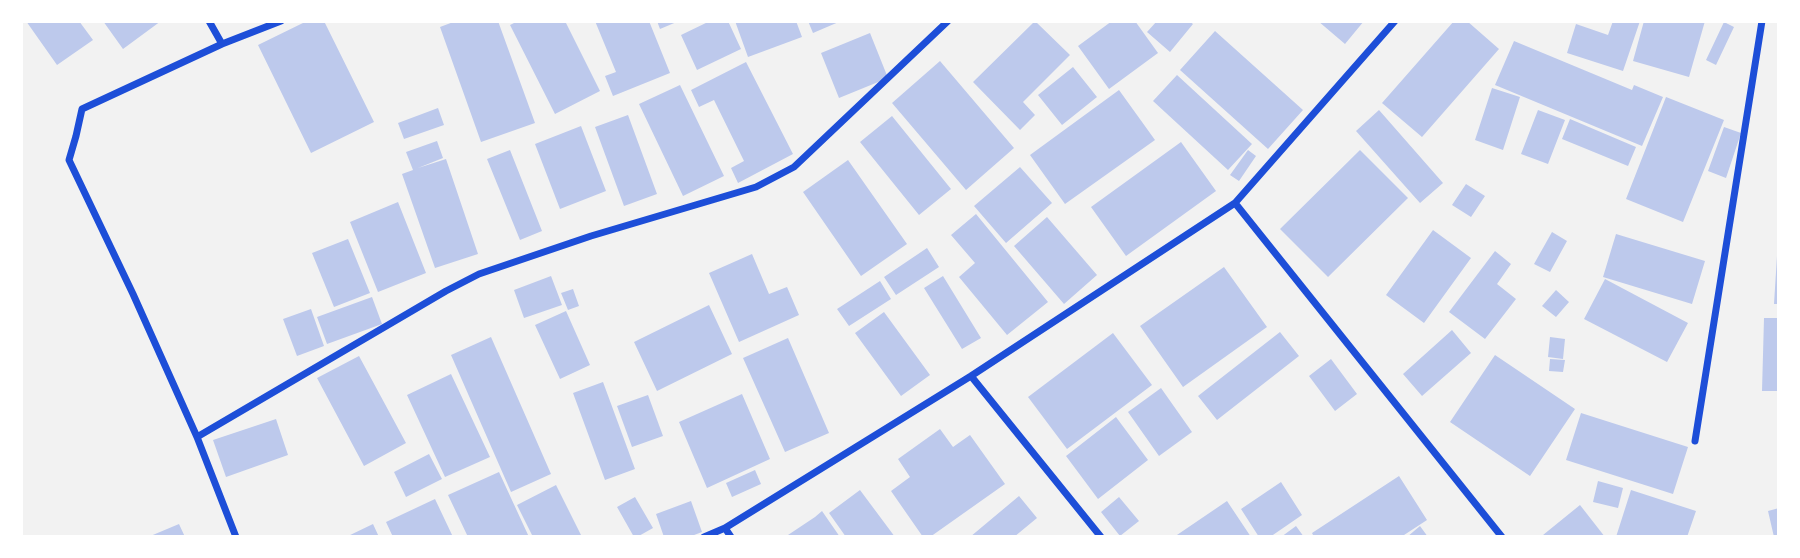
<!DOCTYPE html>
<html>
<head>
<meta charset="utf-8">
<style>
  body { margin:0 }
  #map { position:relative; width:1800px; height:558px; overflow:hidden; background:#f2f2f2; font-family:"IBM Plex Serif",serif }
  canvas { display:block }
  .frame { position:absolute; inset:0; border:23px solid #fff; pointer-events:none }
</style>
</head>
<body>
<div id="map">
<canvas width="1800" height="558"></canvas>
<div class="frame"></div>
</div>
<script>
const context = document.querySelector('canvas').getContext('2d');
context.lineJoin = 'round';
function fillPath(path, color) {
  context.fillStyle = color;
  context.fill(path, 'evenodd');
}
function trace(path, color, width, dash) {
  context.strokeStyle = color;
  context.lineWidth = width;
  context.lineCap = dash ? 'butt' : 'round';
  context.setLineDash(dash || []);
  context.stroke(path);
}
fillPath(new Path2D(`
  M26,21H79L93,40L57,65Z
  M103,21H161L123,49Z
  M307,21H324L374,122L311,153L258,45Z
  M456,21H498L535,123L481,142L440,27Z
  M518,21H565L600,91L555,114L510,25Z
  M595,21H649L670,73L613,96L605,76L616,72Z
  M657,21H679L660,29Z
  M710,21H728L741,49L697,70L681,35Z
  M735,21H796L802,37L748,57Z
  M808,21H841L813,33Z
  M1035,21L1070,55L1023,102L1035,115L1020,130L973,82Z
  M1112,21H1135L1158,53L1109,89L1078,46Z
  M1157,21H1189L1193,24L1170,52L1147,32Z
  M1318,21H1364L1345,44Z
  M1454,21H1467L1499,49L1422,137L1382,103Z
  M1613,21H1640L1623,71L1567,53L1576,24L1608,35Z
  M1644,21H1705L1689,77L1633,61Z
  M1724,22L1734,27L1716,65L1706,60Z
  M1215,31L1303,110L1268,149L1180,70Z
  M870,33L888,78L839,98L821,53Z
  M1514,41L1632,90L1634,85L1663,97L1642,146L1495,85Z
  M940,61L1014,148L966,190L892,103Z
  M746,62L793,154L738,183L731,168L744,161L714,100L699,107L691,90Z
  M1073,67L1097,97L1062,125L1038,95Z
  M1177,75L1252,144L1228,170L1153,101Z
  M680,85L724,176L683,196L639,104Z
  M1492,88L1520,97L1503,150L1475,140Z
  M1119,90L1155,140L1065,204L1030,155Z
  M1666,97L1724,120L1683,222L1626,199Z
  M438,108L444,125L404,139L398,123Z
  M1379,110L1443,183L1420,203L1356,131Z
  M1538,110L1565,120L1548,164L1521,154Z
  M628,115L657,194L624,206L595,127Z
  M892,116L951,189L919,215L860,142Z
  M1570,119L1636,147L1628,166L1562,139Z
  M581,126L606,191L560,209L535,144Z
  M1724,127L1741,133L1726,178L1708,171Z
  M437,141L443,158L418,168L446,159L478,254L435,268L402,174L413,170L406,152Z
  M1181,142L1216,191L1126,256L1091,207Z
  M510,150L542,231L520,240L487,159Z
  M1248,150L1256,156L1239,181L1230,175Z
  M1360,150L1408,198L1328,277L1280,229Z
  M848,160L907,244L861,276L803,192Z
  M1020,167L1052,203L1006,243L974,206Z
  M1466,184L1485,196L1471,217L1452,205Z
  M398,202L426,273L378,292L350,222Z
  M976,214L1048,302L1007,335L959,277L975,263L951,235Z
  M1047,217L1097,275L1064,304L1014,246Z
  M1433,230L1471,258L1424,323L1386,295Z
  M1552,232L1567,241L1550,272L1534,264Z
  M1616,234L1705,261L1692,304L1603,277Z
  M348,239L370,293L334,307L312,253Z
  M927,248L939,267L896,295L884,277Z
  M1495,251L1511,264L1497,284L1516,299L1485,339L1449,312Z
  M752,254L769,294L787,287L799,315L739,342L709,273Z
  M1777,256H1779V304H1774Z
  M1224,267L1267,327L1183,387L1140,326Z
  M551,276L562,305L524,318L514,290Z
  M943,276L981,338L962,349L924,288Z
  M1605,279L1688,323L1667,362L1584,319Z
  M880,281L891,299L849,326L837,309Z
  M573,289L579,306L568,310L561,293Z
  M1556,290L1569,302L1556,317L1542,306Z
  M372,297L382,324L327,344L317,317Z
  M709,305L732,354L657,391L634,342Z
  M311,309L324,346L297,356L283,319Z
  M566,311L590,365L560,379L535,325Z
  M884,312L930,375L901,396L855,333Z
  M1764,318H1779V391H1762Z
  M1452,330L1471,353L1422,396L1403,374Z
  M1280,332L1299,356L1217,420L1198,396Z
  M1113,333L1152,385L1067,449L1028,397Z
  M491,337L551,474L511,492L451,355Z
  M1550,337L1565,339L1563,359L1548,357Z
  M788,338L829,433L785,452L743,358Z
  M1495,355L1575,409L1530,476L1450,422Z
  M359,356L406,443L364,466L317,378Z
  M1331,359L1357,394L1335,411L1309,376Z
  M1550,359L1565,360L1563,372L1549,371Z
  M451,374L490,457L445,477L407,395Z
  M603,382L635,469L605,480L573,393Z
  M1161,388L1192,432L1159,456L1128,412Z
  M742,394L770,459L707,488L679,422Z
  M648,395L663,436L632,447L617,406Z
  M1581,413L1688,447L1673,494L1566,460Z
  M1116,417L1148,460L1098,499L1066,456Z
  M276,419L288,455L226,477L213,440Z
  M940,429L953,447L970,435L1005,484L930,537H923L891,491L910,477L898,459Z
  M429,454L442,479L406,497L394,472Z
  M755,470L761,484L732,497L726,483Z
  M499,472L529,537H468L448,495Z
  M1399,476L1427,520L1401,537H1314L1312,533Z
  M1598,481L1623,488L1618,508L1593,502Z
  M1281,482L1302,515L1270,537H1259L1241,509Z
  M556,485L582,537H533L517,505Z
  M860,490L895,537H846L829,513Z
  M1631,490L1696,511L1687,537H1616Z
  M1019,496L1037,518L1014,537H970Z
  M635,497L653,528L637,537H634L617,507Z
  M1119,497L1139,521L1120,536L1101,512Z
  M435,499L453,537H393L386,522Z
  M691,501L702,532L689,537H664L656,514Z
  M1227,501L1251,537H1174Z
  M1580,505L1605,537H1544L1543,535Z
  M1779,508V537H1774L1768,511Z
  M822,511L840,537H785L815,517Z
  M179,524L185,537H148Z
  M373,524L379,537H346Z
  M1296,526L1304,537H1281Z
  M1420,526L1428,537H1407Z`), '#bdc9ec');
trace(new Path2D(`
  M209,21L222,44
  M1235,203L1502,537
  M971,376L1101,537
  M197,437L446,291L479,274L591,236L756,187L794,167L948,21
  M1695,441L1762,21
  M725,528L731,537
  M236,537L197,437L133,294L69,160L76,136L82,109L222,44L281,21
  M704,537L725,528L971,376L1235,203L1395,21`), '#1d4ed8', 7);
</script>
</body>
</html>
